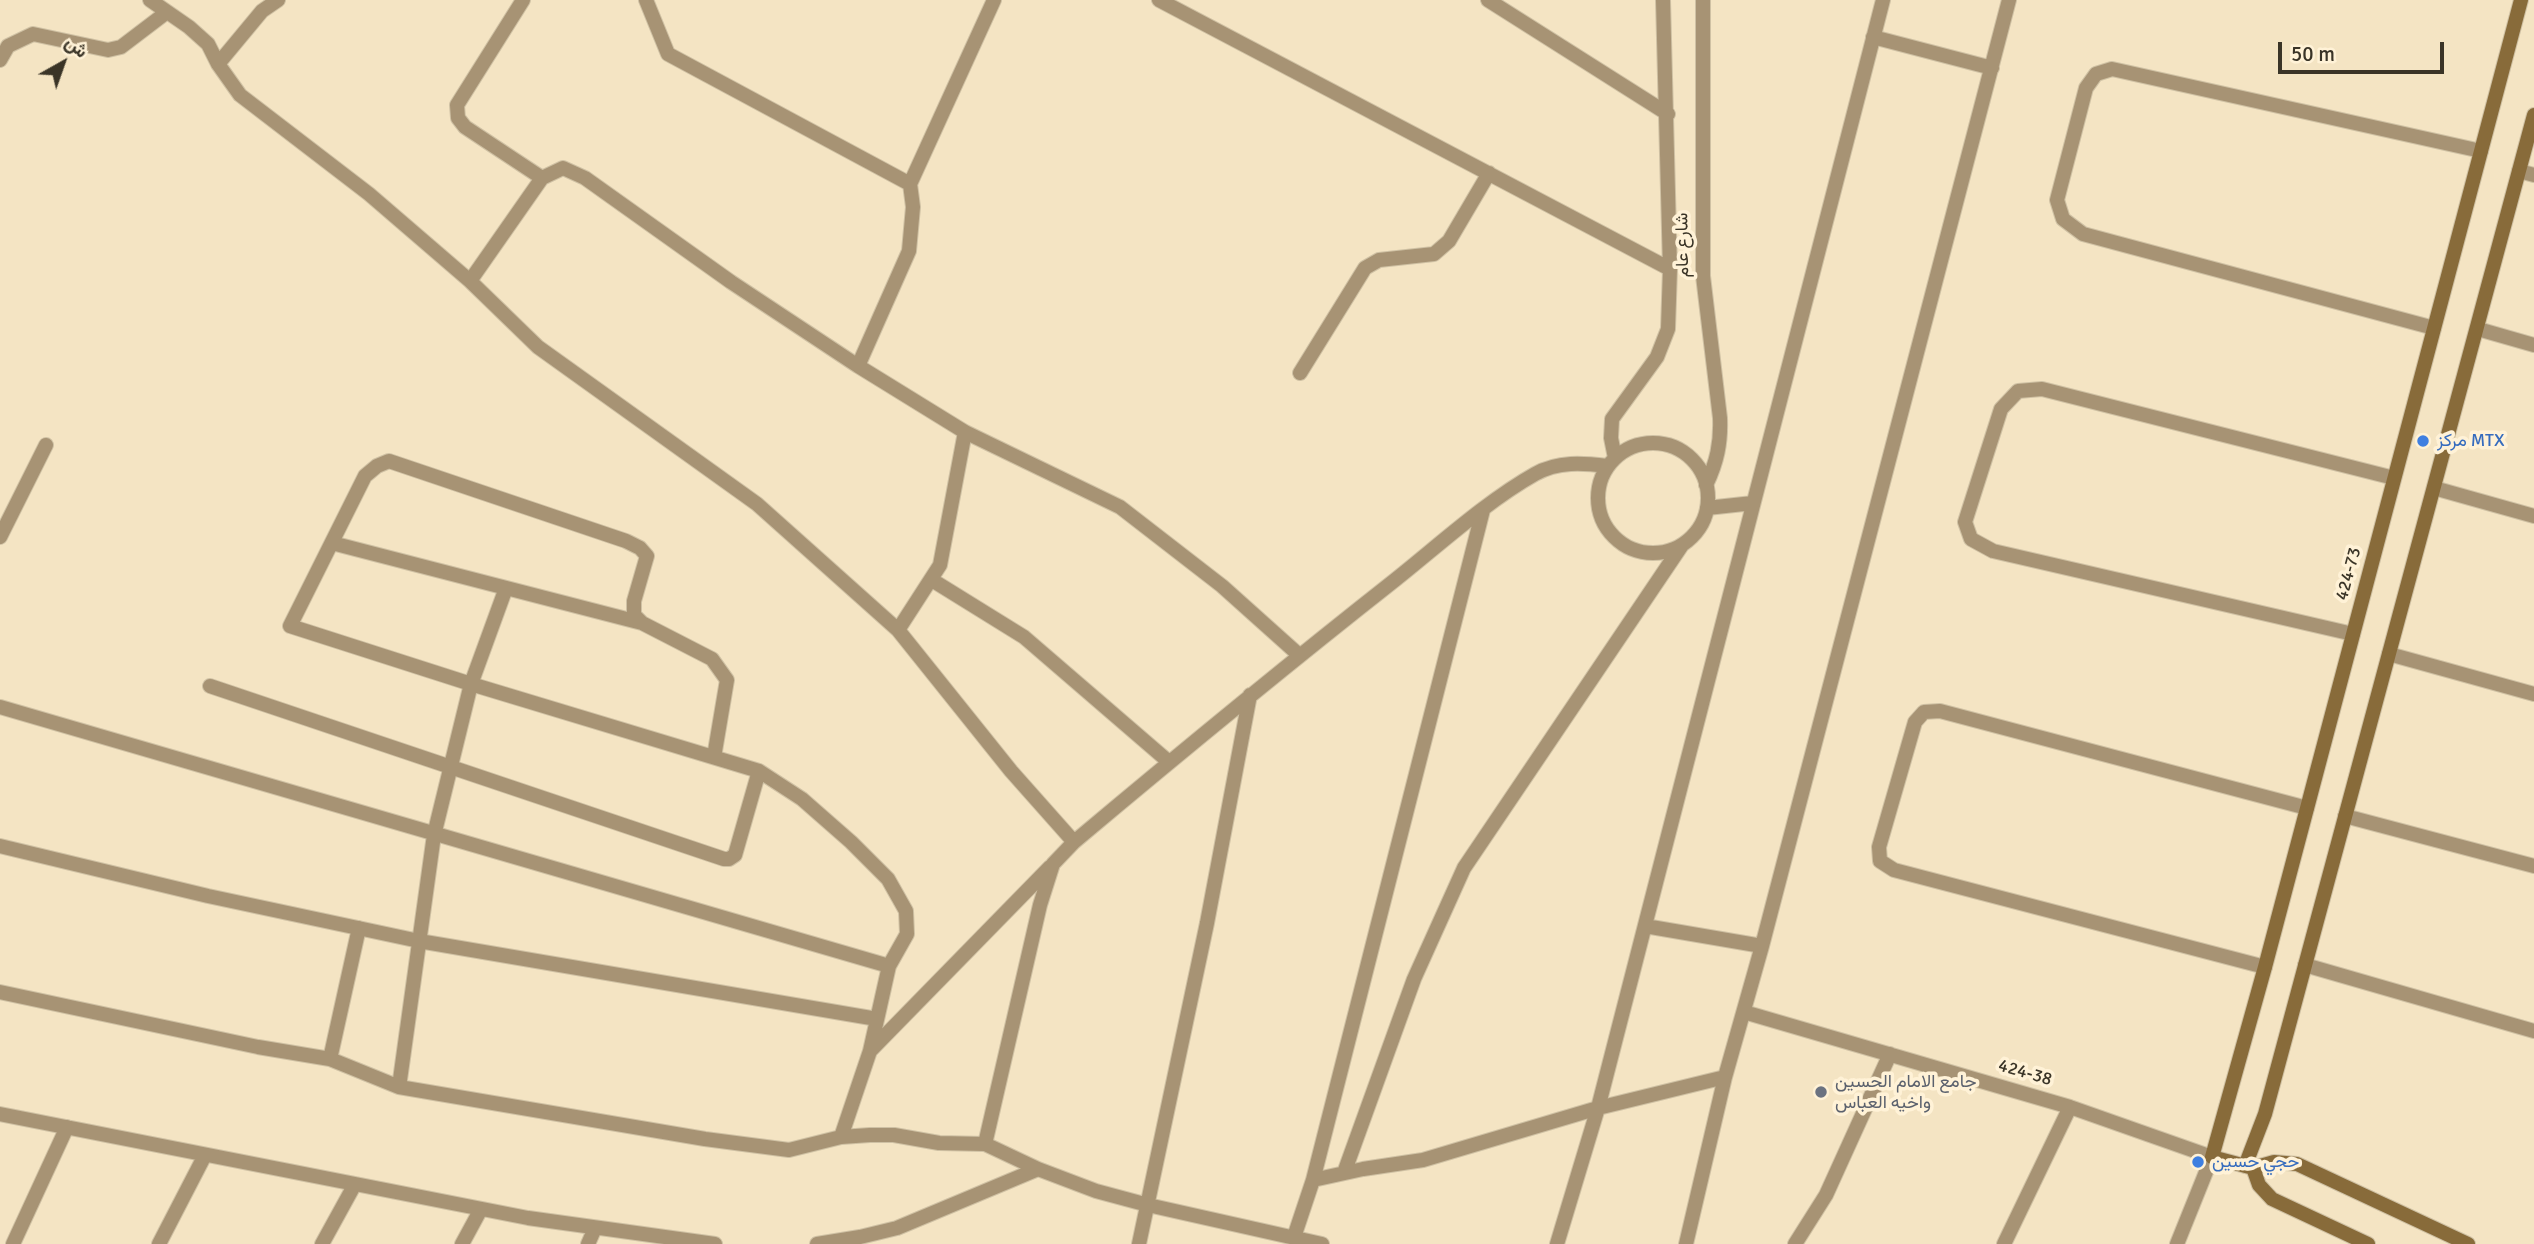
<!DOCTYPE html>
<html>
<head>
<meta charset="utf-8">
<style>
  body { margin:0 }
  #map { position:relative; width:2534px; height:1244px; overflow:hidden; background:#f4e4c3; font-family:Signika,Vazirmatn,sans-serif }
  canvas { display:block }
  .north { position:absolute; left:28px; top:28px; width:70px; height:70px; -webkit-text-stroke:5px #fff2d7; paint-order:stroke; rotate:40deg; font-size:19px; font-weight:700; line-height:28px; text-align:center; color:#3a3427 }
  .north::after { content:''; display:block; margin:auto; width:24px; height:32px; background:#3a3427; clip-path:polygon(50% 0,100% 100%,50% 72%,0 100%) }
  .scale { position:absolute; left:2278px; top:42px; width:166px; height:32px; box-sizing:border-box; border:4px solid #3a3427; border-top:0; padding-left:9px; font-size:21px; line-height:24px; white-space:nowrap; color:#3a3427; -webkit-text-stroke:5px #fff2d7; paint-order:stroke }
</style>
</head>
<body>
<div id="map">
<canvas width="2534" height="1244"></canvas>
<div class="north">ش</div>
<div class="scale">50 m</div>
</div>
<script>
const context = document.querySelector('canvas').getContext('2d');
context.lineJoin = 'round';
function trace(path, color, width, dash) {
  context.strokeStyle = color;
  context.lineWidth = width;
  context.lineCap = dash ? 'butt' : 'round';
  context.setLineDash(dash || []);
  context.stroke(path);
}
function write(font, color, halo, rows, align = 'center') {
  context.font = font + ' Signika,Vazirmatn,sans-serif';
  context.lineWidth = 7;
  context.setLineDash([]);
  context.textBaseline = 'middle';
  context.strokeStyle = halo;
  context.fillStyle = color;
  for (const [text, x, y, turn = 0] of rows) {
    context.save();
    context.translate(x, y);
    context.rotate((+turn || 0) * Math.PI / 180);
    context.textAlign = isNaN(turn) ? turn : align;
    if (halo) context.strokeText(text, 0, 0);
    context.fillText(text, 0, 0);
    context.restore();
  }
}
const street = new Path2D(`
  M150,0L189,27L208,44L218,64L240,95L369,194L470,281L538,347L757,504L898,630L1011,771L1074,842
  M523,0L457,105L458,118L465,127L542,178
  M646,0L668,54L910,184
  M1159,0L1670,269
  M1488,0L1668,114
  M1703,0V276L1720,418C1721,443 1717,462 1706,485
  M1873,37L1992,68
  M0,60L8,46L33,34L108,50L121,47L167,12
  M218,64L262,11L278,0
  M2519,171L2534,175
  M470,281L542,178L563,168L585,178L731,282L858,366L965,432L1120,507L1222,586L1299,655
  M2434,328L2083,234L2063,219L2057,200L2086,88L2096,74L2112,69L2481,151
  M2478,329L2534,345
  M858,366L909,251L913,207L910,184L994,0
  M1300,373L1365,268L1379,260L1434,254L1449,241L1489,173
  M1598 498a55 55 0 1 1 110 0a55 55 0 1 1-110 0Z
  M1615,458L1611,438L1612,419L1657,357L1668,329L1670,269L1663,0
  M2434,488L2534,516
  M1707,508L1753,503
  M0,537L46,445
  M332,543L642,623
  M932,580L1024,637L1169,762
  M898,630L940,565L965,432
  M2353,634L1993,551L1971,539L1965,522L2001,409L2018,391L2042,389L2394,478
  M2389,654L2534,694
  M210,686L724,859H729L735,855L759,771
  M0,707L889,966
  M714,757L727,680L712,659L642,623L634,615V601L647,556L640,548L626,541L389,461L377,466L365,476L290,626L471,684L759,771L802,799L851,842L888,879L906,911L907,934L889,966L870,1051L841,1137
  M2345,816L2534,866
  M0,846L208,896L419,941L877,1019
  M1645,926L1762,946
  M2305,965L2534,1031
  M2265,967L1894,870L1880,861L1879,847L1915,722L1924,712L1940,711L2307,808
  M0,992L258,1047L330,1059L399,1087L705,1139L789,1150L841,1137L870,1135H894L939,1143L985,1144L1038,1169L1096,1191L1148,1205L1322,1244
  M1744,1012L2070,1107L2212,1157L2177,1244
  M871,1050L1050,867
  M330,1059L359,928
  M399,1087L434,835L471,684L506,588
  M0,1114L528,1218L715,1244
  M985,1144L1040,905L1053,864L1074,842C1180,753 1287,665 1395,580C1439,545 1487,501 1535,474C1558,461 1583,463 1607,466
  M1344,1173L1414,979L1464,868L1682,545
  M1313,1180L1363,1169L1423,1160L1598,1108L1725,1077
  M1294,1237L1313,1180L1483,510
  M13,1244L67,1127
  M159,1244L205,1155
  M322,1244L355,1184
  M462,1244L481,1209
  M588,1244L595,1228
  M817,1244L860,1237L897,1228L1038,1169
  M1139,1244L1207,923L1250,695
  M1557,1244L1598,1108L1883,0
  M1686,1244L1725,1077L1762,946L2009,0
  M1795,1244L1826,1195L1890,1054
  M2004,1244L2070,1107`);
const secondary = new Path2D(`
  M2245,1166L2265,1114L2534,115
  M2253,1168L2259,1185L2272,1199L2368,1244
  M2468,1244L2297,1164L2274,1162L2253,1168L2212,1157L2265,967L2521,0`);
trace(street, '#cfc1a4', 16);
trace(secondary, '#cfc1a4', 16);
trace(street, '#a79374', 14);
trace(secondary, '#886b3a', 14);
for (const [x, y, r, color] of [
  [2423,441,7,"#3f7fe0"],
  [1821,1092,7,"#6b7280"],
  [2198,1162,7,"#3f7fe0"]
]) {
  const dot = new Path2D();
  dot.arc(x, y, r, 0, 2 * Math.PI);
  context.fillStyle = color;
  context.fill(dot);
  trace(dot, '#fff2d7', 2.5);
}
write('18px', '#3a3427', '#fff2d7', [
  ["شارع عام",1683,245,-91],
  ["424-73",2349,574,-75],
  ["424-38",2025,1073,16]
]);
write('18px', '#366cbe', '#fff2d7', [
  ["مركز MTX",2437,441],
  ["حجي حسين",2212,1162]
], 'left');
write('18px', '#5b616d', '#fff2d7', [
  ["جامع الامام الحسين",1835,1082],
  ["واخيه العباس",1835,1103]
], 'left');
</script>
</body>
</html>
